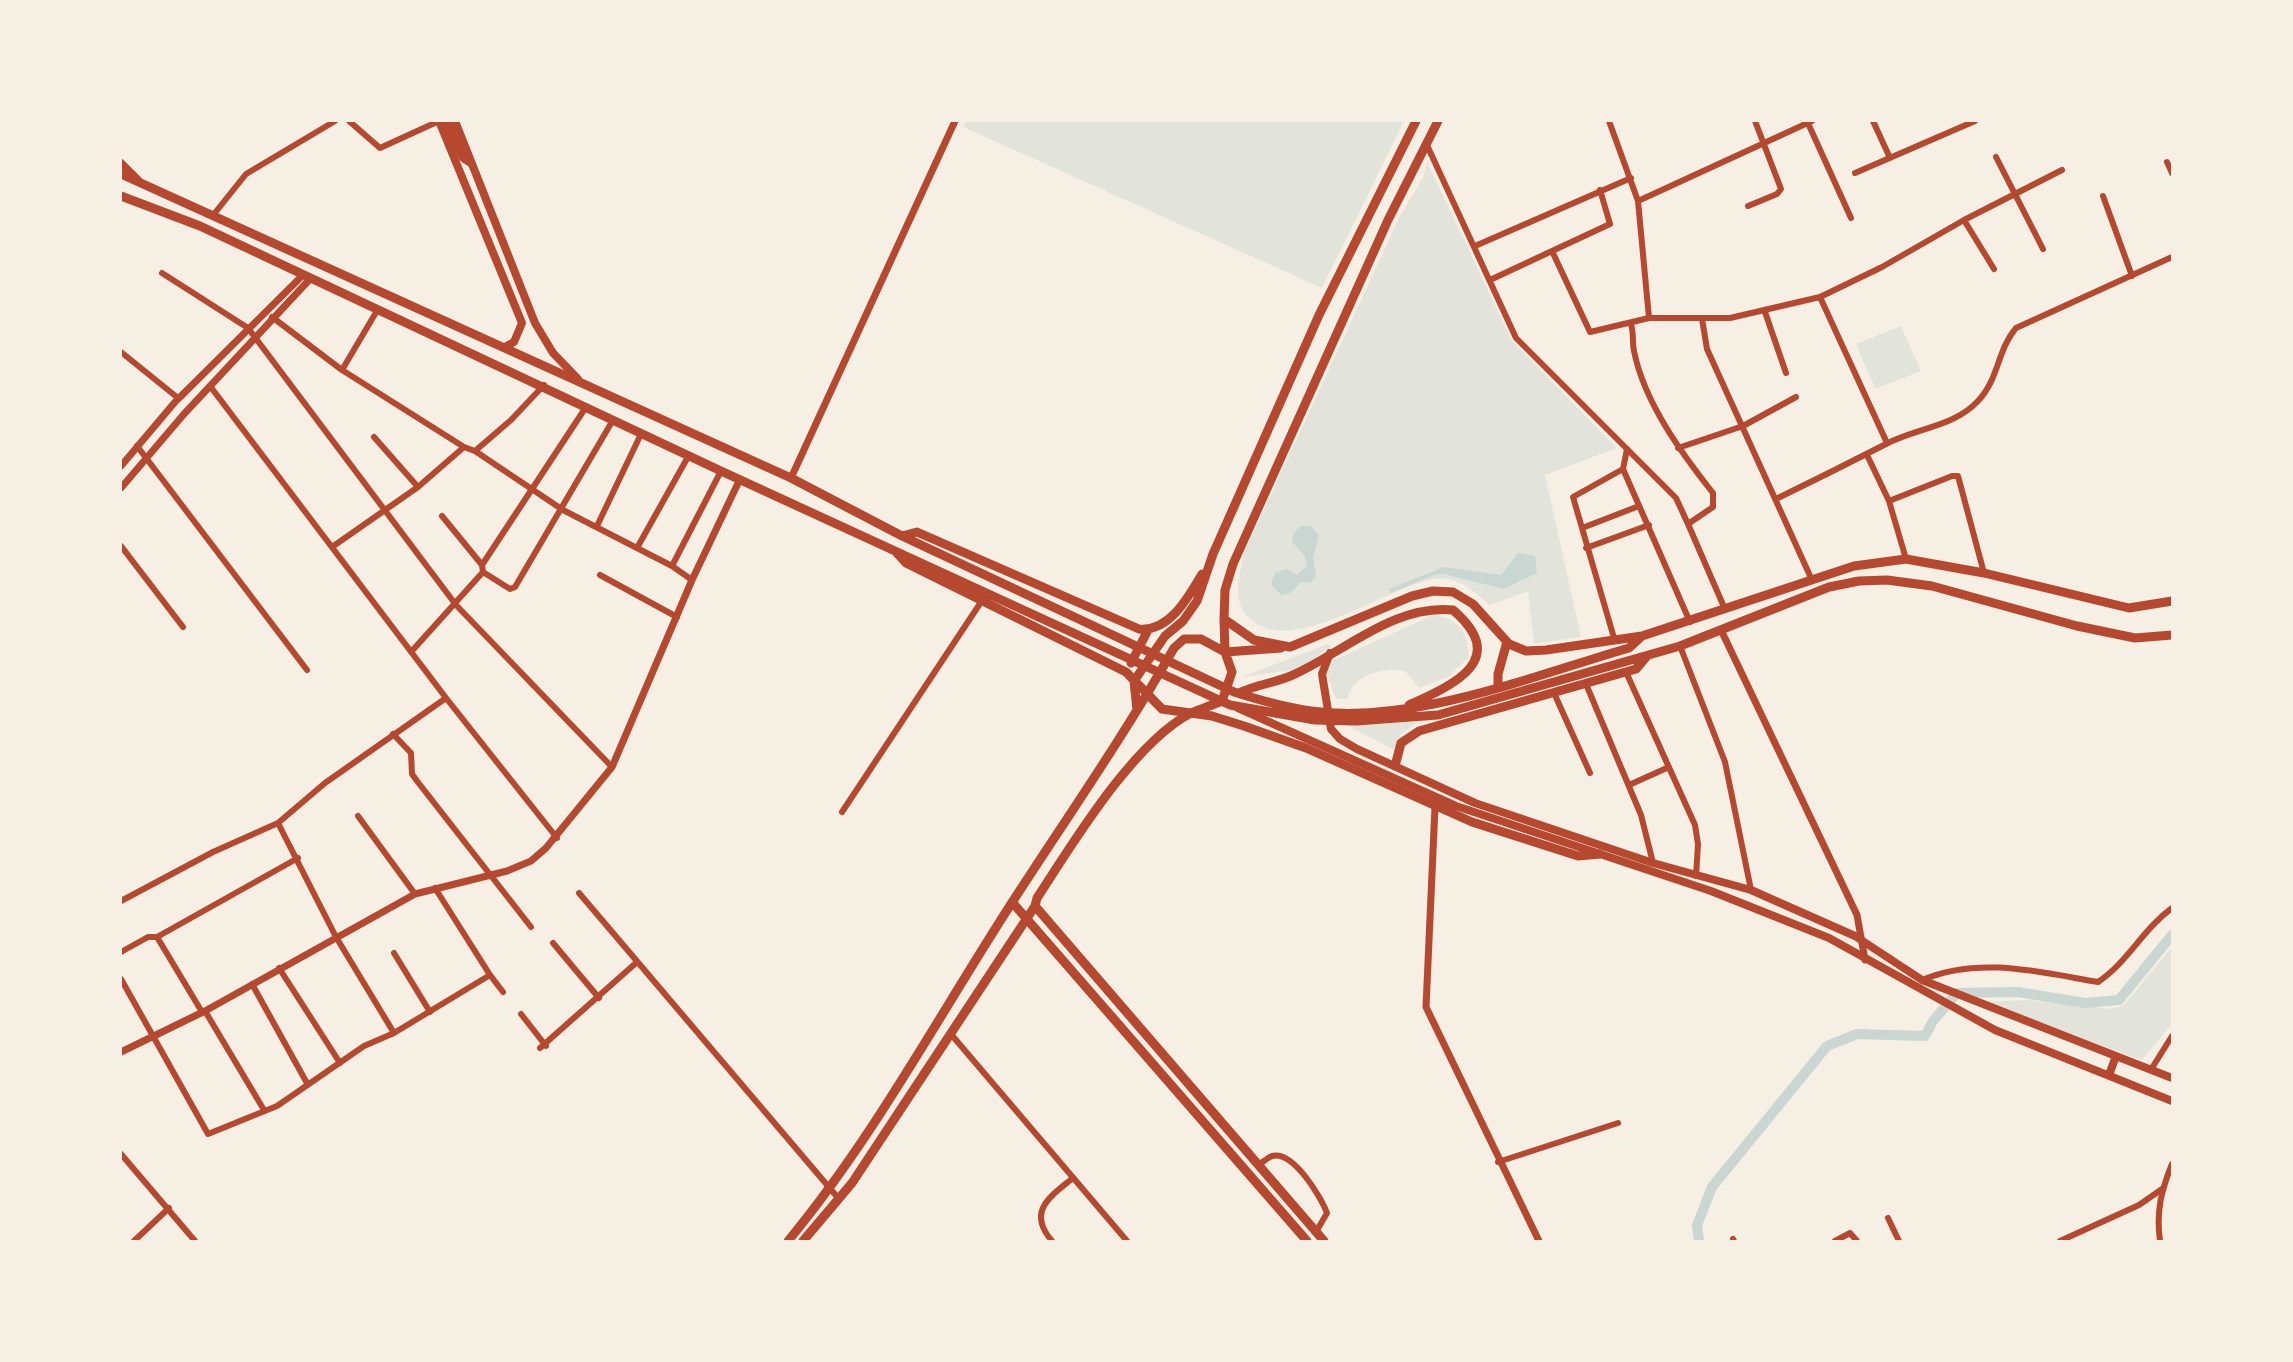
<!DOCTYPE html>
<html>
<head>
<meta charset="utf-8">
<style>
  body { margin:0 }
  #map { position:relative; width:2293px; height:1362px; overflow:hidden; background:#f6efe4; font-family:"Nunito Sans",sans-serif }
  canvas { display:block }
  .frame { position:absolute; inset:0; border:122px solid #f6efe4; pointer-events:none }
</style>
</head>
<body>
<div id="map">
<canvas width="2293" height="1362"></canvas>
<div class="frame"></div>
</div>
<script>
const context = document.querySelector('canvas').getContext('2d');
context.lineJoin = 'round';
function fillPath(path, color) {
  context.fillStyle = color;
  context.fill(path, 'evenodd');
}
function trace(path, color, width, dash) {
  context.strokeStyle = color;
  context.lineWidth = width;
  context.lineCap = dash ? 'butt' : 'round';
  context.setLineDash(dash || []);
  context.stroke(path);
}
fillPath(new Path2D(`
  M966,121H1404L1322,288L963,127Z
  M1427,162L1512,341L1617,448L1545,475L1581,637L1534,644L1528,591L1490,605C1474,591 1458,575 1434,579C1385,587 1292,658 1250,619C1242,612 1237,600 1238,590C1238,578 1242,565 1244,553L1400,216L1423,178Z
  M1901,326L1921,371L1875,389L1856,344Z
  M1433,615C1458,618 1468,632 1469,657L1448,677L1419,688L1405,671C1383,667 1353,674 1347,699H1336L1325,670L1334,660Z
  M1328,644L1332,646L1299,669L1242,677Z
  M1418,722L1401,734L1394,750L1347,725Z
  M2172,947V1024L2142,1060L1985,1002L2025,1000L2112,1009L2124,1005Z`), '#e2e4dc');
fillPath(new Path2D(`
  M1301,526H1310L1319,534L1313,558L1316,576L1311,583L1301,582L1290,593L1281,595L1271,584L1275,573L1286,569L1297,575L1307,566L1305,556L1292,542L1294,532Z
  M1518,553L1535,556L1537,573L1504,589L1443,574L1434,575L1391,593L1389,589L1444,567L1501,575Z`), '#c9d6d2');
trace(new Path2D(`
  M1699,1241L1697,1225L1712,1187L1827,1046L1857,1034L1925,1036L1933,1021L1957,993L2018,992L2085,1003L2119,1000L2172,935`), '#c9d6d2', 10);
trace(new Path2D(`
  M349,121L380,148L439,121
  M1609,121L1638,201L1649,318H1730L1820,297L1882,267L1964,220L2062,170
  M1807,121L1851,218
  M1873,121L1890,158
  M1426,143L1516,338L1676,498L1688,524
  M1996,157L2043,249
  M2167,162L2172,173
  M1855,173L1975,121
  M2103,196L2132,276
  M1638,201L1812,121
  M1748,206L1777,194L1781,189L1755,121
  M214,214L246,174L335,121
  M1964,220L1994,269
  M1475,246L1631,178
  M1552,251L1610,224L1600,190
  M162,273L248,328L456,605L612,767
  M1490,280L1552,251L1590,332L1649,318
  M1820,297L1887,443
  M1765,312L1786,373
  M272,317L342,370L464,447L475,451L563,510L672,566L692,580
  M1702,319L1707,349L1811,578
  M1631,324C1634,334 1632,342 1634,351C1644,402 1682,454 1713,493V507L1688,524L1724,607
  M121,352L178,398
  M342,370L378,309
  M210,386L446,698L557,838
  M374,437L418,487
  M137,446L307,670
  M1678,448L1743,426L1796,397
  M1627,449L1623,469L1690,622
  M475,451L511,420L544,385
  M1867,455L1889,501L1906,559
  M1776,499C1813,481 1849,463 1886,444C1916,428 1953,427 1977,402C1999,380 1997,350 2016,328L2172,257
  M1889,501L1952,476H1958L1984,573
  M442,516L482,565
  M597,526L641,434
  M1582,528L1639,506
  M121,546L183,627
  M332,547L418,487L464,447
  M637,548L689,455
  M1586,548L1649,525
  M672,566L721,471
  M483,572L510,589L515,587L613,420
  M600,575L677,617
  M1614,638L1573,497L1623,469
  M1680,646L1725,762L1751,890
  M411,652L483,572L482,565L586,407
  M1626,672L1695,825L1698,844L1696,876
  M1586,684L1641,815L1653,863
  M1554,693L1590,773
  M393,734L411,753L412,774L417,781L531,927
  M1629,785L1669,767
  M842,812L983,599
  M358,816L415,894
  M278,823L336,937L394,1033
  M579,893L839,1199
  M121,901L213,852L278,823L325,783L446,698
  M157,937L202,1012
  M553,943L599,998
  M121,952L148,937H157L298,858
  M394,953L430,1012
  M279,968L340,1063
  M490,975L503,992
  M121,979L208,1134L277,1106L364,1046L394,1033L490,975L435,888
  M1922,980C1979,956 2039,972 2098,982C2128,962 2143,929 2172,908
  M252,984L308,1085
  M205,1011L264,1110
  M521,1014L546,1046
  M950,1033L1127,1241
  M540,1048L637,962
  M2152,1068L2172,1036
  M121,1154L195,1241
  M1498,1162L1618,1123
  M1258,1165C1262,1163 1267,1158 1272,1156C1293,1150 1321,1197 1327,1213L1316,1232
  M1888,1218L1899,1241
  M1733,1239L1734,1241
  M134,1241L169,1208
  M1052,1241C1026,1211 1051,1196 1073,1178
  M1835,1241L1850,1233L1857,1241
  M2060,1241L2139,1205L2162,1189
  M2160,1241C2156,1212 2161,1191 2172,1164`), '#b5482f', 6);
trace(new Path2D(`
  M121,466L175,402L303,275
  M791,478L955,121
  M121,488L184,414L311,278
  M1721,630L1857,915L1865,960
  M1435,807L1426,1007L1539,1241
  M121,1052L205,1011L415,894L507,871L531,861L546,848L612,767L692,580L740,479`), '#b5482f', 7);
trace(new Path2D(`
  M439,121L522,323L514,342L505,347
  M447,121L463,158L472,164
  M455,121L535,323L553,353L578,379
  M121,163L138,180
  M1330,653L1322,674L1331,729L1340,739L1357,749L1475,803L1653,863L1751,890L1855,936L1922,980L2172,1078
  M1238,708L1456,806L1711,891L1829,938L1995,1030L2172,1101
  M2109,1075L2116,1056`), '#b5482f', 8);
trace(new Path2D(`
  M121,174L791,478L902,536L1234,692C1259,700 1284,707 1311,711C1412,725 1532,676 1629,648L1642,636
  M121,196L200,226L721,471L1230,705L1315,720L1356,721L1438,715L1680,646L1829,587L1859,581L1887,580L1932,586L2077,626L2135,638L2172,635
  M902,536L917,532L1139,629C1170,632 1189,596 1202,574
  M897,553L906,563L1126,672L1162,709L1212,716L1244,726L1306,748L1472,822L1578,856L1600,854
  M1224,619L1254,640L1290,647L1412,596L1433,591L1453,592L1473,604L1509,644L1526,651L1546,650L1642,636L1854,566L1906,559L1984,573L2129,608L2172,601
  M1131,663L1148,630
  M1498,688V674L1507,642
  M1239,693C1257,684 1277,683 1295,674C1345,651 1395,604 1453,610C1511,660 1453,685 1409,705
  M1137,710L1134,681L1165,636L1183,621L1197,601L1213,554L1319,315L1416,121
  M1395,766L1401,743L1419,731L1636,669L1647,656
  M1012,902L1307,1241
  M1035,906L1324,1241
  M788,1241C874,1137 938,1017 1011,904C1066,819 1124,736 1174,648L1184,639H1201L1225,652L1281,648
  M803,1241L852,1183L1035,906L1037,898C1073,843 1133,743 1191,713C1201,709 1212,705 1222,701L1232,672L1225,652L1224,619L1225,590L1233,564L1388,220L1438,121`), '#b5482f', 9);
</script>
</body>
</html>
